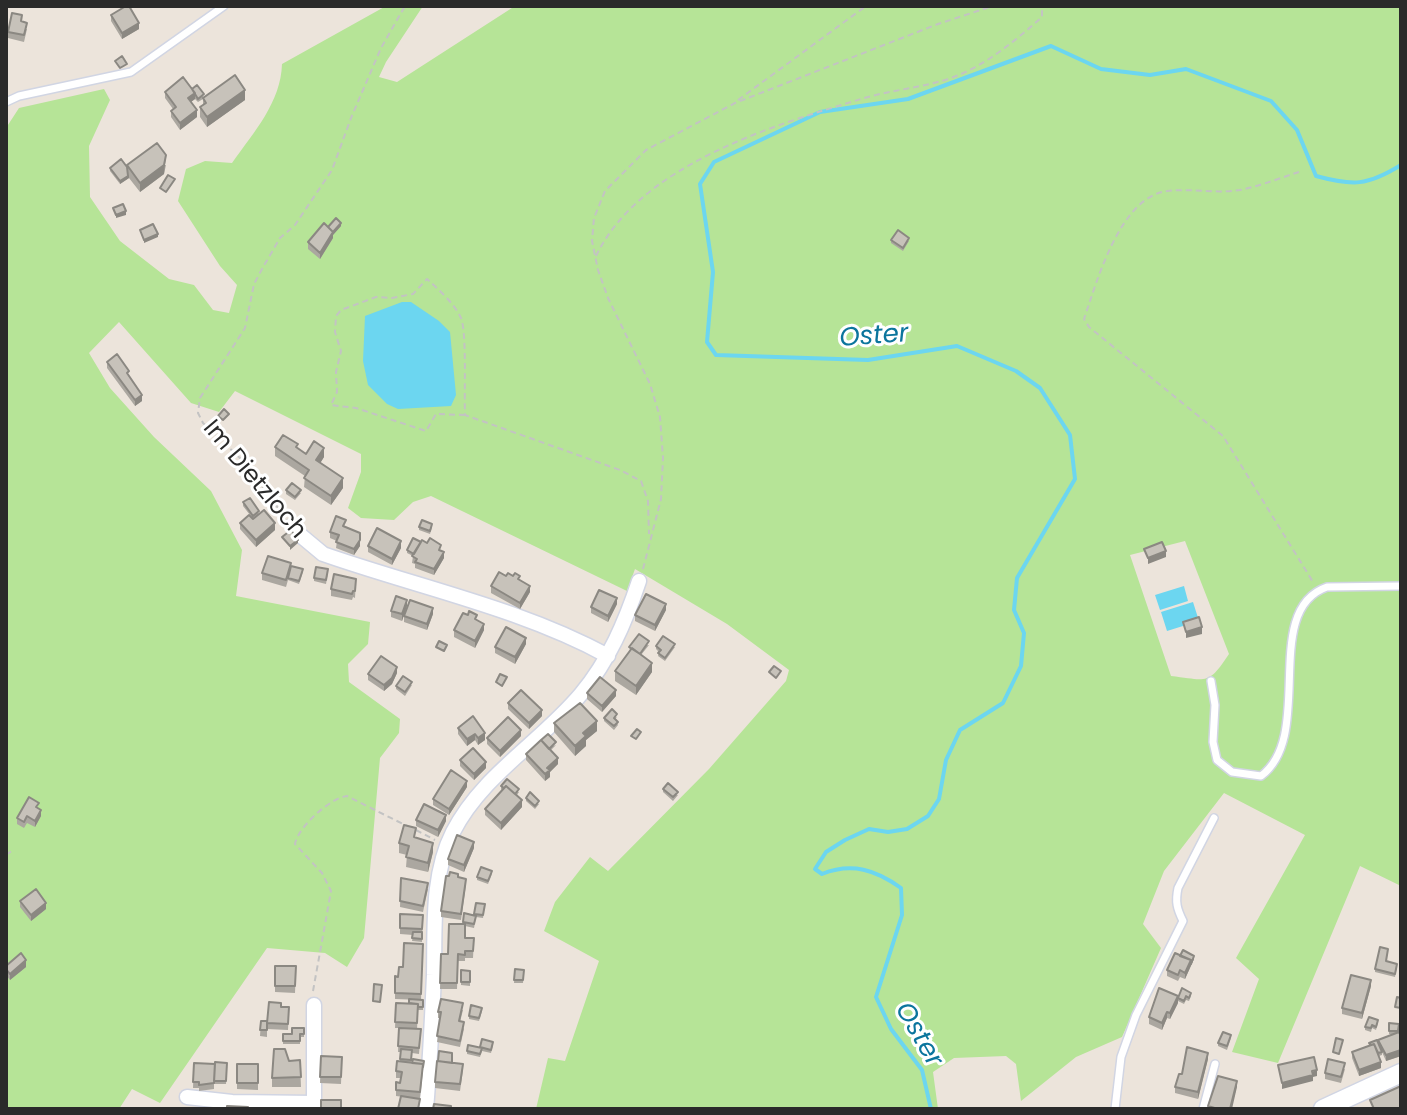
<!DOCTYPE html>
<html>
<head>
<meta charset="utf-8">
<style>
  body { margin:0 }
  #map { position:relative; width:1407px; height:1115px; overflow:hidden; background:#ece4db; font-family:Poppins,sans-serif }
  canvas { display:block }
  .frame { position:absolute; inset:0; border:8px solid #2a2a2a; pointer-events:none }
</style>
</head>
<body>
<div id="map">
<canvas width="1407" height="1115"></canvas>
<div class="frame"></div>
</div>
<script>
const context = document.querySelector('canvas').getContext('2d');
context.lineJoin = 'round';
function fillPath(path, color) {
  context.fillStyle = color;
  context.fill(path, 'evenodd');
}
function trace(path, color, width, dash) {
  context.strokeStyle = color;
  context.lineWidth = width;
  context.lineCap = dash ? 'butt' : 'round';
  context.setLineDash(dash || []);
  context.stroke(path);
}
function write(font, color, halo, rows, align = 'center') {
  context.font = font + ' Poppins,sans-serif';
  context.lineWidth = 6;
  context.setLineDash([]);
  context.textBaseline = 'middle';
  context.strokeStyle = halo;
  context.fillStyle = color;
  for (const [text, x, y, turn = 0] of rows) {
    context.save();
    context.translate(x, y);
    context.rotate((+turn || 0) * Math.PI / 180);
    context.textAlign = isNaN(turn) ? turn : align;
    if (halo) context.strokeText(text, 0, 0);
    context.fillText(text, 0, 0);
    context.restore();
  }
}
fillPath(new Path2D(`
  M386,6H423L386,62L379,77L397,82L515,6H1401V886L1360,866L1278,1063L1232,1052L1259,979L1236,958L1305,835L1224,793L1164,871L1143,924L1161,948L1122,1037L1076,1057L1021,1101L1016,1064L1006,1056L954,1058L933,1072L938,1109H536L548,1058L565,1061L599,961L544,931L555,902L590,857L608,871L709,769L786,681L789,670L727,624L635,569L627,591L431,496L413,502L394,520L361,518L348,508L361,472V454L235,391L219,412L191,403L119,322L89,353L110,388L154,437L211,491L242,550L236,596L370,622L368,644L348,664L349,682L400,719L399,733L380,758L364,938L347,967L325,953L267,948L160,1103L132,1089L119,1109H6V128L19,108L104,89L110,100L89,146L90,197L120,241L169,279L194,285L213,310L229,313L237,285L220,266L178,201L186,169L205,161L232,163C254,132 281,102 282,64ZM1185,541L1229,654C1208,686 1207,680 1171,676L1130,555Z`), '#b6e497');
fillPath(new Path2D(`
  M402,302H411L439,321L450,332L456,395L451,406L398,409L387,404L368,385L363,361L365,316Z
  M1184,586L1188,601L1160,610L1155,595Z
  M1193,602L1199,621L1167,631L1161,612Z`), '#6cd6f0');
trace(new Path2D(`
  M931,1109L922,1070L891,1029L876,997L902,915L901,888C876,870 852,862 822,874L815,869L826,852L845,840L869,829L888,832L907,829L928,816L939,799L946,760L960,730L1003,703L1021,666L1024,633L1014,610L1017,578L1075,479L1070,435L1040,388L1016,371L957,346L868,360L716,355L707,342L713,272L700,184L714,162L820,112L908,99L1051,46L1101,69L1150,75L1186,69L1271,101L1297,130L1316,176C1353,186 1367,186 1401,165`), '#6cd6f0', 4);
const lane = new Path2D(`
  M6,102L19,96L131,72L224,6
  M1211,681L1215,705L1213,742L1217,760L1232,772L1261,776C1316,735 1260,610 1327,587L1401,586
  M1115,1109L1121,1057L1136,1015L1183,921C1177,909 1175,902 1178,888L1214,818
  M1203,1109L1215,1064`);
const street = new Path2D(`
  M299,534L323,554C417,587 520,608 608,656
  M187,1097L232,1102L314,1103
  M314,1109V1005
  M426,1109C430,1064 432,1020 434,975C435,928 431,875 453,832C482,775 541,742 581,694C609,660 625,623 639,581`);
const secondary = new Path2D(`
  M1323,1109L1401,1073`);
trace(lane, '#d1d5e3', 10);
trace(street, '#d1d5e3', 17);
trace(secondary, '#d1d5e3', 21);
trace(new Path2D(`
  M738,100L866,6
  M1299,172C1280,178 1260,186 1240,190C1216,194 1191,188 1167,191C1120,197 1097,281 1084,319L1089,327L1223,436L1313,582
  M596,256C640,165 771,126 861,99C890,90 922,88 951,78C985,66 1015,41 1042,17V6
  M465,415L436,414L426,431L356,408L331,405L337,392L336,372L341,351L335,332L336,316L341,310L376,297L392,298L413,294L427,279C439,290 454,303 461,318C467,333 464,395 465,415L620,470L641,481L648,501L649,534
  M290,524L242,460L203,423L198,413L200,398L245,328L254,284L262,269L280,238L295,225L332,170L351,118L381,48L405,6
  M643,569L661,499L663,458L660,417L650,384L608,298L598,270L592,241L594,218L605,191L646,150L735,103L938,24L993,6
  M416,830L435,840
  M6,855L13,850
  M313,991L331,891L322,873L295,844C298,827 330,798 347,796L407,826`), '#c3c3c3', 2, [6, 4]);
trace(lane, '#fff', 7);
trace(street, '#fff', 14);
trace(secondary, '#fff', 18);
fillPath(new Path2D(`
  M111,15L139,29L122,39L111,21Z
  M27,29L24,42L8,38V32Z
  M192,89L204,97L245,100L207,127L200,117V107L203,106V99L198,102L195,99L191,102L197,117L180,130L171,117V111L173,109L165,98V92Z
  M166,165L164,174L140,192L129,178L120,184L110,171V168Z
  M341,226L333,235V238L320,259L308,249V242L328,227Z
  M891,240L909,241L903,251L891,243Z
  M107,362L129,377L142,401L135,406L107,368Z
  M275,447L298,449L306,454L324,457L320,463L343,488L331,505L304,487L305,476L275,456Z
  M286,490L301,493L295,500L286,494Z
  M243,502L259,514L275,530L256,547L240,529V523L253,519L243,506Z
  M345,527L360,533V546L354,555L336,548L337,541L330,538V532Z
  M419,527H432L430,534L419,530Z
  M421,542L441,551L444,558L434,575L415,568V564L412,563L413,556L407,553V550Z
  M368,546L401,548L392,565L368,552Z
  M291,566L303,572L299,584L288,580L286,587L262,580V573Z
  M328,572L326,584L314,581V578Z
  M506,576L520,580L530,592L520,609L491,593V586Z
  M356,579L355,598L353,597L352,600L331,596V589Z
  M617,604L608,622L591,613V607Z
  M407,606L402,621L391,617V611Z
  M666,610L655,631L635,621V615Z
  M433,614L427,630L404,622V616Z
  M477,620L484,630L475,648L454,637V630Z
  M526,644L515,664L495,653V647Z
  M649,645L641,655L652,672L636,695L615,681V671L630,650L629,647Z
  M656,646L675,647L665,661L658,656L659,652L656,649Z
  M397,673L392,684L384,691L368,680V674Z
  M412,685L405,696L396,689V686Z
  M587,693L616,696L602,712L587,699Z
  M508,703L542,716L529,729L508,709Z
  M473,716L485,740L478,745L475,740L467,746L458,734V728Z
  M617,717L615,719L618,725L614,730L604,721V718Z
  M554,723L597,731L586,740V746L575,756L554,732Z
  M521,736L500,757L487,744V738Z
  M556,745L551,750L558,764L550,772V777L545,781L526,760V754Z
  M460,760L486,768L474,780L460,766Z
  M501,786L519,792L517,795L522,807L501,830L485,815V809L502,790L501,789Z
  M467,787L449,815L433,805V799Z
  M663,789L678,795L673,801L663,792Z
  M526,798L539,804L535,809L526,801Z
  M39,809L41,816L35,827L27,823L24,828L17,824V818Z
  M416,820L446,821L438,837L416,826Z
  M416,838L433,852L428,872L406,867L407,855L399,853V843Z
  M474,848L464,872L448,865V859Z
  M492,874L488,884L477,880V877Z
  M401,878L428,889L423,912L400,907Z
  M458,878L466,885L461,920L441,917V911Z
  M20,901L46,909L31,921L20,907Z
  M476,903L485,904L483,918L476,917L474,928L465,926V938H474L473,958H465V961H458L457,989H440L441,954H448L463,924L464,913L474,915Z
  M400,914L423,915L422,942L412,941L413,935L400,934Z
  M423,944L421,1000L395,999V976L398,977L403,967Z
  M1388,952L1386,962L1397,967L1395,977L1375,972V969Z
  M1180,956L1194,959L1185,979L1180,977L1178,981L1167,976V970Z
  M6,966L26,967L10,980L6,975Z
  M275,966H296L295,993L275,992Z
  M515,969L524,970L523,983H514Z
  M461,970L470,971V986L461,985Z
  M1371,986L1362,1019L1342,1014V1008Z
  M1191,996L1189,1001L1186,1000L1184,1004L1178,1001V998Z
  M423,1000V1010H418L417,1029H421L419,1054L412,1053L411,1062L424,1061L420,1099L396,1096V1090L400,1083L401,1078H396V1071L400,1061V1052H398L399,1028H395L396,1003H409Z
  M269,1002L281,1007H289L288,1030L267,1029V1028V1037L260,1036L261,1021H267Z
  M1178,1003L1170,1019L1167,1018L1162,1030L1149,1024V1017Z
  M463,1010L460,1022L464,1029L460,1047L437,1042L440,1018H438V1012Z
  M482,1011L479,1021L469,1019V1016Z
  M1378,1023L1376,1030L1372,1028L1371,1032L1365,1030V1027Z
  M1389,1023L1399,1024V1032L1401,1037V1056L1386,1061L1382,1052V1055L1379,1056L1381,1068L1359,1076L1352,1058V1052L1369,1046V1043L1394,1034H1389Z
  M304,1028V1037H300V1044H283V1034H292Z
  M1231,1038L1227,1050L1218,1046V1043Z
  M493,1045L491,1053L482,1051L480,1057L467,1054V1051Z
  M321,1056L342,1057L341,1084L320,1083Z
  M1208,1059L1198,1099L1175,1093V1087L1182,1074Z
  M300,1060L301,1087H272V1078L289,1061Z
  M194,1063H227L226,1084H214V1089L199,1091V1088H193Z
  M452,1063L463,1070L460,1091L435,1088V1082Z
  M237,1064H258V1090L237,1089Z
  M1345,1069L1341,1083L1325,1079V1073Z`), '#aba7a0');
fillPath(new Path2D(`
  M139,23V29L122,39V33Z
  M245,90V100L207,127V117Z
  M195,93V99L188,104V98Z
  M197,110V117L180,130V123Z
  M166,155L164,174L140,192V183Z
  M129,175V178L120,184V181Z
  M126,211V215L116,218V215Z
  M341,223V226L333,235V238L320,259V253L332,233Z
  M158,234V237L144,243V240Z
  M142,395V401L135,406V400Z
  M324,448V457L316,470V460Z
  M343,478V488L331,505V496Z
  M275,523V530L256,547V540Z
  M298,540V543L290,550V546Z
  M360,540V546L354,555V549Z
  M401,541V548L392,565V559Z
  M1166,551V557L1148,564V558Z
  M444,552V558L434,575V569Z
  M530,586V592L520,609V603Z
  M617,598V604L608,622V616Z
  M407,600V606L402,621V614Z
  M666,604V610L655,631V625Z
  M433,608V614L427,630V624Z
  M484,624V630L475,648V641Z
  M1202,627V634L1186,638V632Z
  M526,638V644L515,664V657Z
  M652,663V672L636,695V686Z
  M397,667V673L392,684L384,691V685Z
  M616,690V696L602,712V706Z
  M542,710V716L529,729V723Z
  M597,721V731L586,740V746L575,756V746L583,733Z
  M521,730V736L500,757V751Z
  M485,733V740L478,745V738Z
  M475,734V740L467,746V739Z
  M558,758V764L550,772V777L545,781V774L547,768Z
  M486,762V768L474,780V774Z
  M467,781V787L449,815V809Z
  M522,800V807L501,830V823Z
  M41,810V816L35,827V821Z
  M446,815V821L438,837V830Z
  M474,842V848L464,872V865Z
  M433,843V852L428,872V863Z
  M46,903V909L31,921V915Z
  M1194,956V959L1185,979V973L1191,960Z
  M26,960V967L10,980V974Z
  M1371,980V986L1362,1019V1013Z
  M1178,996V1003L1170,1019V1013Z
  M1167,1012V1018L1162,1030V1023Z
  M1401,1050V1056L1386,1061V1055Z
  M1208,1053V1059L1198,1099V1092Z
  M1381,1062V1068L1359,1076V1070Z
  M1317,1070V1076L1313,1077V1081L1282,1089V1083Z
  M1237,1081V1087L1232,1109H1230Z`), '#8b8882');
const building = new Path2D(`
  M126,6H129L139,23L122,33L111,15Z
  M12,13L22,15L21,21L27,23L24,35L8,32Z
  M122,56L127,64L120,68L115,61Z
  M235,75L245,90L207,117L200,107L206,103L203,98Z
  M183,77L195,93L188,98L197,110L180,123L171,111L176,107L165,92Z
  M197,85L204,94L198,99L192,89Z
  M157,143L166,155L164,165L140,183L127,165Z
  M121,159L127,167L128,176L120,181L110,168Z
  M168,175L175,179L166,192L160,188Z
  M123,204L126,211L116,215L113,208Z
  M336,218L341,223L333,232L328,227Z
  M324,223L333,232L320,253L308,242Z
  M153,224L158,234L144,240L140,230Z
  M898,230L909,238L903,248L891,240Z
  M117,354L129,371L127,373L142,395L135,400L107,362Z
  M224,409L229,414L223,420L218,416Z
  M283,435L298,444L296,447L306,454L314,441L324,448L316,460L343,478L331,496L304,478L309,470L275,447Z
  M292,483L301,490L295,497L286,490Z
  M250,498L259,511L253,516L243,502Z
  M264,510L275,523L256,540L240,523L249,515L253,519Z
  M336,516L346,520L343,526L360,533V540L354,549L336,542L339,535L330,532Z
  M422,520L432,524L430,531L419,527Z
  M377,528L401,541L392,559L368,546Z
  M291,530L298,540L290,546L282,537Z
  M413,538L421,542L414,554L407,550Z
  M430,538L441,545L439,550L444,552L434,569L415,562L417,559L412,556L422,540L427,543Z
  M1162,542L1166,551L1148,558L1144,549Z
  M268,556L291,563L286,580L262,573Z
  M291,566L303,569L299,581L288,578Z
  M316,567L328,569L326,580L314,578Z
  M499,572L506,576L508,573L513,576L515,573L520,576L518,579L530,586L520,603L491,586Z
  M334,574L356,579L355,591H353L352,594L331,589Z
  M599,590L617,598L608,616L591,607Z
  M646,594L666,604L655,625L635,615Z
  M396,596L407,600L402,614L391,611Z
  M410,600L433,608L427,624L404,616Z
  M469,611L477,615L475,619L484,624L475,641L454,630L463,613L468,615Z
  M1199,617L1202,627L1186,632L1183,622Z
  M506,627L526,638L515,657L495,647Z
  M639,634L649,641L640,654L629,647Z
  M663,636L675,644L665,658L658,653L661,650L656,646Z
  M439,641L447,645L444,651L436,647Z
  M632,648L652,663L636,686L615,671Z
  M381,656L397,667L392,678L384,685L368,674Z
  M774,666L781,671L776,678L769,672Z
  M500,674L507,677L502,686L496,682Z
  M403,676L412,682L405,692L396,686Z
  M600,677L616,690L602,706L587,693Z
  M521,690L542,710L529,723L508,703Z
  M580,703L597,721L583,733L586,736L575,746L554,723Z
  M612,709L617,714L614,718L618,722L614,726L604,718Z
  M473,716L485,733L478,738L475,734L467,739L458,728Z
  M508,717L521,730L500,751L487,738Z
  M637,729L641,732L636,739L631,736Z
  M548,734L556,742L549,749L541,740Z
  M541,740L558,758L547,768L550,770L545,774L526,754Z
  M473,748L486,762L474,774L460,760Z
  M451,770L467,781L449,809L433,799Z
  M507,779L519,789L515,794L506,786L504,788L501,786Z
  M668,783L678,792L673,797L663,789Z
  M506,786L522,800L501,823L485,809Z
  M530,792L539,801L535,806L526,798Z
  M29,797L39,803L36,807L41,810L35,821L27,816L24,822L17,818Z
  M424,804L446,815L438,830L416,820Z
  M404,825L416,828L414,837L433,843L428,863L406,857L409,846L399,843Z
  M457,835L474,842L464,865L448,859Z
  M481,867L492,871L488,881L477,877Z
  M450,872L458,874V877L466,879L461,914L441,911L446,876H449Z
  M401,878L428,883L423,906L400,901Z
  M36,889L46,903L31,915L20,901Z
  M476,903L485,904L483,915L474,914Z
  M464,913L476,916L474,924L463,922Z
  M400,914L423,915L422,929L400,928Z
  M449,924H465V938H474L473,951H465V955L458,954L457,983H440L441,954H448Z
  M413,932H422V939L412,938Z
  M404,943L423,944L421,994L395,993V976L398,977L399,967H403Z
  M1380,947L1388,949L1386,961L1397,964L1395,974L1375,969Z
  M1183,950L1194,956L1191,964V960L1180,956Z
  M21,953L26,960L10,974L6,969V966Z
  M1175,953L1191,960L1185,973L1180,970L1178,975L1167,970Z
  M275,966H296L295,986H275Z
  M515,969L524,970L523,980H514Z
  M461,970L470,971V982H461Z
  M1351,975L1371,980L1362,1013L1342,1008Z
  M374,984L382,985L380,1002L373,1001Z
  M1159,988L1178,996L1170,1013L1167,1012L1162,1023L1149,1017Z
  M1182,988L1191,993L1189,998L1186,996L1184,1001L1178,998Z
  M1397,997L1401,998V1008L1395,1007Z
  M409,999L423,1000V1007H418V1004L409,1003Z
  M441,999L463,1003L459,1021L464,1022L460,1041L437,1036L441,1012H438Z
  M269,1002L281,1003V1007H289L288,1024L267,1023Z
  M396,1003L418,1004L417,1023L395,1022Z
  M471,1005L482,1008L479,1018L469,1016Z
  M1369,1017L1378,1020L1376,1027L1372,1025L1371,1028L1365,1027Z
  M261,1021H267V1030H260Z
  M1389,1023L1399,1024L1398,1031H1389Z
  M292,1028H304V1034H300V1041H283V1034H292Z
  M399,1028L421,1029L419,1048L398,1046Z
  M1223,1032L1231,1035L1227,1046L1218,1043Z
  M1399,1032L1401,1037V1050L1386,1055L1378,1040Z
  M1336,1038L1343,1040L1339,1054L1333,1052Z
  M482,1039L493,1042L491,1050L480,1047Z
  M1377,1040L1382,1052L1378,1053L1374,1044L1371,1045L1369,1043Z
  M1374,1044L1381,1062L1359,1070L1352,1052Z
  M468,1045L482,1048L480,1054L467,1051Z
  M1187,1047L1208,1053L1198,1092L1175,1087L1179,1074H1182Z
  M274,1049H285L289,1061L300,1060L301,1077L272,1078Z
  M401,1049L412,1050L411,1060L400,1059Z
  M439,1051L452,1053V1063L438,1061Z
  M321,1056L342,1057L341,1077H320Z
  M1314,1057L1317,1070L1312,1071L1313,1075L1282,1083L1278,1065Z
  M413,1059L424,1061L423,1067V1064L412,1063Z
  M1328,1059L1345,1063L1341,1077L1325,1073Z
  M397,1061L423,1064L420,1092L396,1090V1082L400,1083L402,1072L396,1071Z
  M437,1061L463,1064L460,1084L435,1082Z
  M215,1062L227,1063L226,1081H214Z
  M194,1063L215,1064L214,1083L199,1085V1082H193Z
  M237,1064H258V1083H237Z
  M1218,1076L1237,1081L1230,1109H1218L1208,1106Z
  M1401,1086V1109H1374L1370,1100Z
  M401,1096L420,1099L418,1109H398Z
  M321,1100H341V1109H321Z
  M434,1104L451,1106V1109H433Z
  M227,1106L248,1107V1109H227Z`);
fillPath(building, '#c7c2ba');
trace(building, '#8b8882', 2);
write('24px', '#2a2a2a', '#fff', [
  ["Im Dietzloch",254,480,50]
]);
write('italic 26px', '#0b759d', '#fff', [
  ["Oster",874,337,-4],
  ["Oster",918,1035,60]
]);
</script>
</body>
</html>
